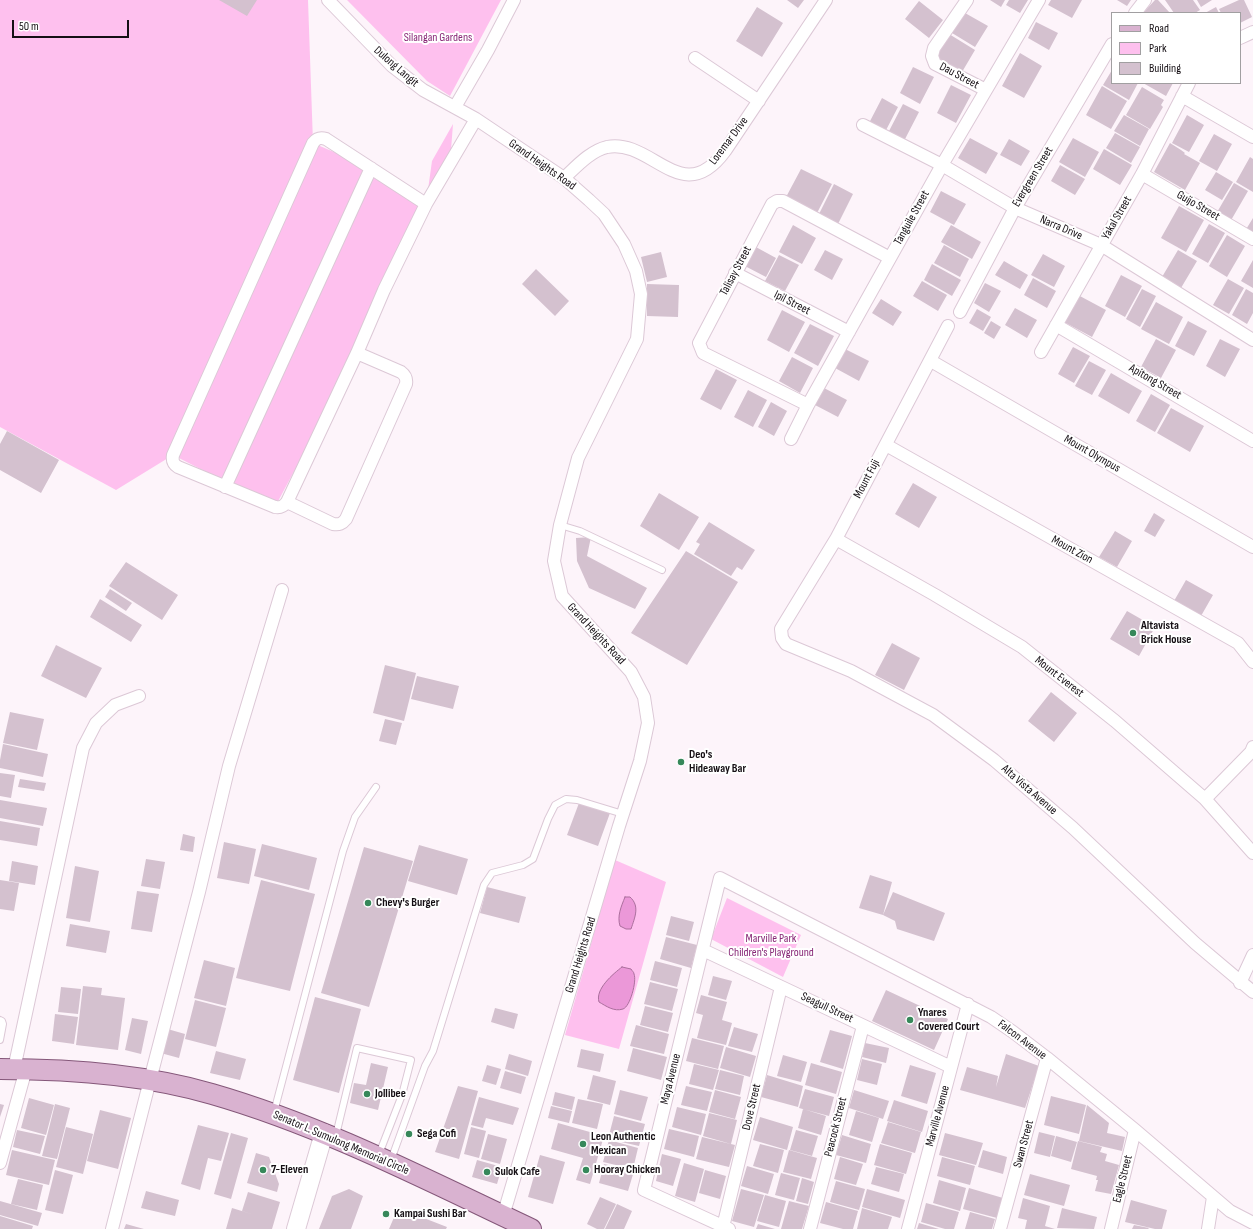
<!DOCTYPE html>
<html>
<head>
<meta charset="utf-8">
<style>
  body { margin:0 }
  #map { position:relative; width:1253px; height:1229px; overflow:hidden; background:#fdf4fa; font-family:"Sofia Sans Condensed",sans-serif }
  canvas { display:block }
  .legend { position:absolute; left:1111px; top:12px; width:130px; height:72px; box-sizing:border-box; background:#fff; border:1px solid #a19fa1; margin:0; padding:5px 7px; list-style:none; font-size:12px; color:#150f14 }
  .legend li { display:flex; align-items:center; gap:8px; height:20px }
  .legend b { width:20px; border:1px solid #a19fa1 }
  .scale { position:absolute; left:12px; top:20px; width:117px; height:18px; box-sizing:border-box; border:2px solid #150f14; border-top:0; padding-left:5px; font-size:12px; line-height:14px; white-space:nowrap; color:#150f14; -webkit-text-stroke:3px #fff; paint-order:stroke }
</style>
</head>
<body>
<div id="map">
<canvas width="1253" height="1229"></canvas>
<ul class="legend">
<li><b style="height:5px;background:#d9b2d0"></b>Road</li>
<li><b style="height:11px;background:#fec0ee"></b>Park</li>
<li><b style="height:11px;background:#d4c1cf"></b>Building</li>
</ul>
<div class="scale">50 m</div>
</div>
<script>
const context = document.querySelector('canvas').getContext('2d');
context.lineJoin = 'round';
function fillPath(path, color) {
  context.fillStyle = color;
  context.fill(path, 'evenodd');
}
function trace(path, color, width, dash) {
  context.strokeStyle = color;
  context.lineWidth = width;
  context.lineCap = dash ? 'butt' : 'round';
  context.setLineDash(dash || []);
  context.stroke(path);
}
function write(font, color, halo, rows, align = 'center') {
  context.font = font + ' "Sofia Sans Condensed",sans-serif';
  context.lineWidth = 4;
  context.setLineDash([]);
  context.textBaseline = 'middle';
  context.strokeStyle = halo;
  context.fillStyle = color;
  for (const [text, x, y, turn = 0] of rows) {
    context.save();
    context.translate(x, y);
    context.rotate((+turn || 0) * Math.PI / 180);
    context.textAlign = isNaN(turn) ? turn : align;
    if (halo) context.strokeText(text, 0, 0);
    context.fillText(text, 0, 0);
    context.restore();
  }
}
fillPath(new Path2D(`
  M0,0H308L313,143L371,168L426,204L432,161L453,124L450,163L357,353L275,507L173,455L116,490L0,427Z
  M347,0H501L450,96L427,81Z
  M615,860L666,882L619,1049L565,1035Z
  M727,898L801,935L783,977L711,939Z`), '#fec0ee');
const water = new Path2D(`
  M625,897H630C640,906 635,917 631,929H626L620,926C617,916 621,907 625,897Z
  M622,967L631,969C632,971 634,972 634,974C637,981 630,1007 623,1009C614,1012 606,1006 599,1002C595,989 613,974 622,967Z`);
fillPath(water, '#eb98d8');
trace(water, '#ab6f9d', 1);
fillPath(new Path2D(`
  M219,0H257L247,16Z
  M787,0H804L798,8Z
  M990,0H1005L1001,7Z
  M1009,0H1028L1020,13L1006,5Z
  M1051,0H1082L1072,18L1048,5Z
  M1117,0H1131L1127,6Z
  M1155,0H1158L1170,13H1143Z
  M1165,0H1193L1200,10L1195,13H1174Z
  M1197,0H1212L1201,7Z
  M1239,0H1244L1252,17L1240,23V13H1221L1219,9Z
  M919,1L943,20L929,38L905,19Z
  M757,7L783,23L762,57L736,41Z
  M1216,7L1219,13H1205Z
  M965,13L988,26L975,47L952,33Z
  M1036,22L1058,33L1049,50L1028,38Z
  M949,34L975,50L962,72L936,57Z
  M1020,53L1042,66L1024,98L1002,86Z
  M913,67L934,77L920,104L900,93Z
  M1112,70V83H1138L1129,100L1103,85Z
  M1143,83H1173L1166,96Z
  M951,85L971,95L956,123L937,113Z
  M1102,86L1127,101L1111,129L1086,115Z
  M1142,87L1164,100L1161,105L1163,107L1150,129L1126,115Z
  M882,98L898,107L884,134L868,125Z
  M903,104L919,112L904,141L888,133Z
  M1124,115L1149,129L1140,146L1114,131Z
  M1187,115L1204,125L1189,152L1172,143Z
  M1115,133L1140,147L1131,163L1106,148Z
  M1214,134L1232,144L1217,171L1199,161Z
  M970,138L998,153L986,174L958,158Z
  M1073,138L1099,152L1085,177L1059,162Z
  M1009,139L1030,151L1021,166L1000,155Z
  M1170,143L1181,150L1185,153L1184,154L1200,163L1185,190L1154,172Z
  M1104,149L1132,165L1120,185L1093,169Z
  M1250,157L1253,159V192L1236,182Z
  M1060,165L1085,179L1075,195L1051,181Z
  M801,169L832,184L816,215L785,199Z
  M1216,172L1233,182L1222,200L1205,190Z
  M1234,183L1248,191L1230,222L1216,214Z
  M834,184L853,194L838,224L819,214Z
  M941,191L966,204L954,225L930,212Z
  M1179,206L1204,220L1186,252L1161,238Z
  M1253,218V236L1245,231Z
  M1209,224L1225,233L1208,263L1192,254Z
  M793,225L816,238L802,264L779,252Z
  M951,225L981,242L972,259L941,242Z
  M1227,235L1245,246L1227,277L1209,266Z
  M944,245L969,259L960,277L934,263Z
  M754,246L776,258L766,277L743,265Z
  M825,250L843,259L832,280L814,270Z
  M1178,250L1197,261L1181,288L1162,277Z
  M661,252L667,277L647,282L641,257Z
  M1043,254L1065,266L1054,287L1031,275Z
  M779,255L799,265L785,291L765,281Z
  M1253,260V288L1241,281Z
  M1004,261L1028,275L1020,289L995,275Z
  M932,264L961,280L952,296L924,280Z
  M536,269L569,301L555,316L522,284Z
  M1121,275L1142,286L1125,317L1105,306Z
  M1033,278L1056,291L1047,308L1024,295Z
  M1228,279L1244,288L1229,314L1213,305Z
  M922,281L947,295L938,311L913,296Z
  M985,283L1001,291L989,312L974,303Z
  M647,284L679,285L678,317L647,316Z
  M1142,289L1156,296L1140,327L1126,319Z
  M1246,289L1253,293V313L1247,324L1232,315Z
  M1078,295L1106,310L1092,337L1064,322Z
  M881,299L902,312L893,326L872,313Z
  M1156,302L1183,317L1169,344L1141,329Z
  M1015,308L1037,320L1027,338L1005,325Z
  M977,309L991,317L983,331L969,323Z
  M782,310L805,322L789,352L767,340Z
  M991,321L1001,327L994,339L984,333Z
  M1188,321L1207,331L1194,356L1175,346Z
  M810,324L834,336L818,366L794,353Z
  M1156,339L1176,350L1161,378L1141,367Z
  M1220,339L1240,349L1225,377L1206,366Z
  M1073,347L1090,356L1074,383L1058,374Z
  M845,349L869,361L859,381L835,368Z
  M792,357L813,368L800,393L779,381Z
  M1089,361L1106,370L1092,395L1075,386Z
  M716,369L737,380L721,410L700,399Z
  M1111,373L1142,391L1129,414L1098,396Z
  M824,388L847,400L838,417L815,405Z
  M748,390L767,400L753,427L734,417Z
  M1151,394L1170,405L1155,432L1136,421Z
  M771,402L787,411L774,436L758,427Z
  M1171,408L1204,426L1190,452L1157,433Z
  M7,431L59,460L41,493L0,470V444Z
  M913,483L937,497L919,528L895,514Z
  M659,493L699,517L679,550L640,526Z
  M1154,513L1165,520L1155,537L1144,531Z
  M709,522L755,550L742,570L737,567L731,576L694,554L700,544L696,542Z
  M1115,531L1132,541L1117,567L1099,557Z
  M591,537L587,556L647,588L635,609L589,588L577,561L576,538Z
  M686,551L738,582L687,665L631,633Z
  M126,562L178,595L162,620L109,586Z
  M1186,580L1213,595L1201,616L1174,601Z
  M110,589L132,603L126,611L105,597Z
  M100,599L142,625L131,642L90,617Z
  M1127,611L1155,627L1139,656L1110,639Z
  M892,643L920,658L904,690L875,675Z
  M56,645L102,668L86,698L41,676Z
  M385,665L416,673L404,721L373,713Z
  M417,676L459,686L453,709L411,699Z
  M1051,692L1077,713L1054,742L1028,721Z
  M10,712L44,719L37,750L3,743Z
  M385,719L402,723L396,745L379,741Z
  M3,744L48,754L43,777L0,768V760Z
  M0,773L15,775L11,798L0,796Z
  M20,779L46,783L44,791L18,787Z
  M0,800L47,808L43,826L0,818Z
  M579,803L610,813L598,846L567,835Z
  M0,821L40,828L37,846L0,840Z
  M183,834L195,837L193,852L180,850Z
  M224,842L256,849L249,884L217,878Z
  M262,844L317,858L309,890L254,876Z
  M419,845L468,859L457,895L408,881Z
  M364,847L413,861L369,1007L321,993Z
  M146,859L165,862L160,889L141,886Z
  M12,861L38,866L35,885L9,881Z
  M75,866L99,871L90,922L66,918Z
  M870,875L892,882L883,915L859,908Z
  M0,880L19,883L14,911L0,909Z
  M261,880L315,894L290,991L236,978Z
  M487,887L526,897L519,923L480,913Z
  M137,891L159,894L152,932L131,929Z
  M893,892L945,913L934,941L897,929L895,921L883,915Z
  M671,916L694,922L689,941L666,935Z
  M70,924L110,931L106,953L66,946Z
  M666,937L697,945L691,968L660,959Z
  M204,960L235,968L226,1006L194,998Z
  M655,961L682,968L677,987L650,980Z
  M713,976L732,981L726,1000L708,995Z
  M650,982L678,989L672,1011L644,1004Z
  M83,986L102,988L101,995L125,998L118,1050L76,1045Z
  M61,987L81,989L78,1014L58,1012Z
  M886,990L948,1019L934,1050L872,1021Z
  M701,995L727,1002L722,1020L732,1023L726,1045L697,1038L703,1015L696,1013Z
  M315,997L361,1009L339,1093L293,1080Z
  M195,1000L226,1008L216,1047L185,1039Z
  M645,1006L673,1013L668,1032L640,1025Z
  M495,1008L518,1014L514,1029L491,1022Z
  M55,1014L78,1017L74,1044L52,1041Z
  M132,1018L148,1021L141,1054L125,1050Z
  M636,1025L669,1034L664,1054L630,1046Z
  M734,1027L758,1034L752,1052L728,1046Z
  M164,1028L185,1034L179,1058L157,1052Z
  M830,1030L852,1036L843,1069L820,1062Z
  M692,1038L724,1046L718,1069L686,1061Z
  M865,1043L889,1048L886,1063L862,1057Z
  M726,1047L756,1056L750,1077L720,1068Z
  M633,1048L667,1057L661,1080L627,1071Z
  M581,1049L604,1054L600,1072L577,1067Z
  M216,1051L246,1059L240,1080L210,1073Z
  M509,1054L532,1061L528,1076L505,1069Z
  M1006,1054L1039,1066L1025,1108L960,1090L967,1067L998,1076L996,1087Z
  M783,1055L807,1062L801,1082L777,1076Z
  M862,1059L882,1064L877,1085L857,1080Z
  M371,1063L388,1067L378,1110L350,1103L354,1083L366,1085Z
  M811,1063L842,1072L836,1094L805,1085Z
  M694,1064L719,1070L713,1090L689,1084Z
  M487,1065L501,1069L496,1085L482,1081Z
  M910,1065L936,1073L927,1104L901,1096Z
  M720,1070L744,1076L740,1095L715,1089Z
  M505,1071L526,1077L521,1094L500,1088Z
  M593,1075L616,1081L610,1105L587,1099Z
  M767,1075L803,1086L798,1107L761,1097Z
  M458,1086L478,1091L459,1159L435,1152Z
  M686,1086L712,1092L707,1111L681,1105Z
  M805,1089L834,1097L829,1116L799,1108Z
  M620,1090L648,1097L641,1121L614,1114Z
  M715,1090L741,1097L735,1119L709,1112Z
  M854,1090L889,1101L883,1119L849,1108Z
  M555,1092L575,1097L572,1110L552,1105Z
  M1051,1096L1086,1105L1079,1134L1044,1125Z
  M479,1097L519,1108L513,1125L486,1118L483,1128L471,1125Z
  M29,1098L54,1105L46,1135L21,1128Z
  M578,1099L603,1104L597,1129L572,1123Z
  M894,1100L928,1111L922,1132L887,1121Z
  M0,1104L4,1105L0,1117Z
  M55,1104L70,1108L57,1159L42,1156Z
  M1087,1105L1109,1123L1107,1133L1125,1137L1122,1151L1079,1141Z
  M551,1106L572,1111L569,1123L548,1118Z
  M677,1107L706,1114L701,1135L672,1127Z
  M803,1109L826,1116L821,1135L798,1128Z
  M100,1110L131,1118L118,1169L87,1161Z
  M856,1111L879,1118L872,1142L849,1135Z
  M709,1113L737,1120L731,1144L703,1136Z
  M614,1116L645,1124L639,1146L608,1139Z
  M760,1117L793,1127L787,1150L753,1140Z
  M888,1122L921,1132L915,1153L881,1143Z
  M558,1123L604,1136L590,1184L576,1180L583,1158L551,1149Z
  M198,1125L229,1133L221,1161L208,1158L200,1190L181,1184Z
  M66,1127L93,1134L83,1174L56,1167Z
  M471,1127L486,1131L479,1158L464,1154Z
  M669,1129L699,1136L694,1157L664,1149Z
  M17,1130L45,1136L40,1154L13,1147Z
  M796,1130L818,1136L812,1156L790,1150Z
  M1039,1132L1055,1136L1050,1157L1034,1153Z
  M231,1133L248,1138L231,1199L214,1194Z
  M945,1133L983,1143L976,1165L939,1155Z
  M488,1134L507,1139L500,1164L481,1159Z
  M842,1135L871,1144L866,1163L836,1155Z
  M1056,1136L1077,1142L1071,1162L1051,1156Z
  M702,1137L735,1145L729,1167L696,1159Z
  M609,1140L638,1148L633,1169L603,1162Z
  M1078,1141L1102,1147L1100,1152L1107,1154L1105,1161L1119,1165L1111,1194L1095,1191L1098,1180H1096L1097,1176L1071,1169Z
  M760,1144L784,1150L778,1173L753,1166Z
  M880,1144L912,1153L906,1174L874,1165Z
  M12,1150L55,1160L49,1185L6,1175Z
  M789,1150L817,1158L811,1179L783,1172Z
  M983,1150L1007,1157L1003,1174L978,1167Z
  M256,1153L269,1157L279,1184L277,1192L247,1183Z
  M662,1154L681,1159L673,1186L656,1181Z
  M540,1155L565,1162L553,1204L528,1197Z
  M840,1157L863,1164L856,1185L834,1179Z
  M942,1157L975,1166L970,1185L937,1176Z
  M477,1160L502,1167L497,1184L472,1177Z
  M684,1163L704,1169L695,1202L675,1196Z
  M604,1164L634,1171L628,1191L599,1183Z
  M747,1166L774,1174L768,1194L741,1186Z
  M876,1167L904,1174L899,1192L871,1184Z
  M55,1170L73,1175L63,1214L45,1210Z
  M705,1170L726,1176L720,1199L699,1193Z
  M781,1173L800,1178L794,1200L775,1195Z
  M1030,1174L1070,1185L1064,1206L1024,1195Z
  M802,1178L814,1182L808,1204L796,1201Z
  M18,1179L43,1185L37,1210L11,1204Z
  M939,1180L966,1188L960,1211L933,1203Z
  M836,1181L865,1189L859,1210L830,1202Z
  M969,1188L1003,1198L997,1218L963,1209Z
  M349,1189L363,1196L351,1229H319L332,1196Z
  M741,1189L764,1195L754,1227L732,1221Z
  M867,1189L905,1200L900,1218L862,1207Z
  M146,1191L179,1200L175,1216L141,1208Z
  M248,1192L280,1202L272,1229H226L232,1208L258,1216L242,1211Z
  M765,1195L786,1201L779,1227L757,1221Z
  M600,1197L616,1204L604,1229H597L587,1224Z
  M1023,1198L1050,1206L1045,1226L1055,1229H1025L1027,1220L1018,1218Z
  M1131,1200L1167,1210L1162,1229H1155L1125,1222Z
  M0,1201L42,1213L38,1226L0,1215Z
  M789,1201L809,1206L802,1229H781Z
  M826,1202L858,1211L853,1229H843L820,1223Z
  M926,1203L959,1212L954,1229H945L921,1222Z
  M617,1204L632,1211L624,1229H605Z
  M398,1208L447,1227L446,1229H389Z
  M862,1208L892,1217L888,1229H857Z
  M1062,1208L1097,1217L1094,1229L1057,1228Z
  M970,1212L995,1219L992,1229H965Z
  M0,1216L33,1226L32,1229H0Z
  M919,1223L939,1229H917Z
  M126,1224L144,1229H124Z
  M758,1224L775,1229H756Z
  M1134,1225L1149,1228L1148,1229H1132Z`), '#d4c1cf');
const lane = new Path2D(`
  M560,525L580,531L662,570
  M0,1020L2,1021L3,1024L0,1040
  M274,1112L343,851L355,817L376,787
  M336,1135L357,1048L411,1060L402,1095L379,1154
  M391,1160L425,1066L433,1051L484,885L492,873L523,865L533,859L548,819L555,805L566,799L577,800L623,814`);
const street = new Path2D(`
  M328,0L392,66L423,90L476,119L564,178L589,200L604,214L624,244L636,271L641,294L637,339L578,458L560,525L554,561L562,596L631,672L644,697L648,723L640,761L619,826L503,1216
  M967,0L934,48L932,56L935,64L986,90
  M1135,13L1145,0
  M1240,38L1253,32
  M695,58L759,101
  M1182,96L1253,137
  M455,107L488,50L514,0
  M863,125L942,165L1015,208L1101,245L1253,340
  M1142,174L1253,239
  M564,178C576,167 590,151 607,147C652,138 682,210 725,151L826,0
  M426,204L326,139C320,137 317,138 313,143L173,455C172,461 173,464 178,467L275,507C280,508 283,507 287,502L357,353L384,290L426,204L476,119
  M735,273L849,332
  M960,312L1015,208L1112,44
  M1056,325L1253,441
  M948,326L836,539L781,629L782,638L786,644L851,671L933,715L994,760L1073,828L1195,943L1253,992
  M1041,352L1142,174L1189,83
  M931,361L1253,547
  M808,405L703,353L699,343L772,204L777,201H783L890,258
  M791,439L808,405L942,165L1039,0
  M886,445L1238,643L1253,662
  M225,487L371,168
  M287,502L333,524C339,525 342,524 346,519L406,384C407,378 405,375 401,372L357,353
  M836,539L935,595L1022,647L1115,721L1205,799L1253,853
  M1205,799L1251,752L1253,747
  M703,950L951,1067
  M1240,983L1253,955
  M14,1069L83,748L96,723L115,705L139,696
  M0,1163L26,1069
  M723,1227L781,987
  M112,1229L150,1080L199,892L229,766L282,590
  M729,1229L644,1190L720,878L991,1017L1013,1032L1047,1058L1135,1130L1230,1211L1253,1223
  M810,1229L863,1026
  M908,1229L968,1004
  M1000,1229L1047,1058
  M1111,1229L1135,1130
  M1208,1229L1213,1197`);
const secondary = new Path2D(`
  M296,1229L324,1133`);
const primary = new Path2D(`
  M0,1069C71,1069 144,1074 212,1094C323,1126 427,1180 531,1229`);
trace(lane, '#dcc8d6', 8);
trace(street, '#dcc8d6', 14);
trace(secondary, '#dcc8d6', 20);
trace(primary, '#845779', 22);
trace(lane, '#fff', 6);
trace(street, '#fff', 12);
trace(secondary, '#fff', 18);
trace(primary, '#d9b2d0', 20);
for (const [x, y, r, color] of [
  [1133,633,4,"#36885a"],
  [681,762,4,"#36885a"],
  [368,903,4,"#36885a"],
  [910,1020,4,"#36885a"],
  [367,1094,4,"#36885a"],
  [409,1134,4,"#36885a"],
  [583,1144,4,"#36885a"],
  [263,1170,4,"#36885a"],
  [586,1170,4,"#36885a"],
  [487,1172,4,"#36885a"],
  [386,1214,4,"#36885a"]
]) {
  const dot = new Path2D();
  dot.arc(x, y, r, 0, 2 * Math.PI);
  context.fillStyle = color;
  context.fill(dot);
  trace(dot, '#fff', 1.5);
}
write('12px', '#882877', '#fff', [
  ["Silangan Gardens",438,38],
  ["Marville Park",771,939],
  ["Children's Playground",771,953]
]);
write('12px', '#150f14', '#fff', [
  ["Dulong Langit",396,67,41],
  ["Dau Street",959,76,28],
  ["Loremar Drive",729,141,-53],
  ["Grand Heights Road",542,165,35],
  ["Evergreen Street",1033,177,-59],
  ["Guijo Street",1198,206,30],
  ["Tanguile Street",912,218,-61],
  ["Yakal Street",1117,218,-60],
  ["Narra Drive",1061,228,23],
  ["Talisay Street",736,271,-62],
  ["Ipil Street",792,303,27],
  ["Apitong Street",1155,382,30],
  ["Mount Olympus",1092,454,30],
  ["Mount Fuji",867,479,-62],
  ["Mount Zion",1072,550,29],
  ["Grand Heights Road",596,634,47],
  ["Mount Everest",1059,677,38],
  ["Alta Vista Avenue",1029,790,41],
  ["Grand Heights Road",581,955,-73],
  ["Seagull Street",827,1008,25],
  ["Falcon Avenue",1022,1040,37],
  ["Maya Avenue",671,1079,-76],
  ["Dove Street",752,1107,-77],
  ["Marville Avenue",938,1116,-75],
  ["Peacock Street",836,1127,-76],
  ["Senator L. Sumulong Memorial Circle",341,1143,23],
  ["Swan Street",1024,1144,-75],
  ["Eagle Street",1123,1179,-76]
]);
write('bold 12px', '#150f14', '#fff', [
  ["Altavista",1141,626],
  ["Brick House",1141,640],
  ["Deo's",689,755],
  ["Hideaway Bar",689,769],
  ["Chevy's Burger",376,903],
  ["Ynares",918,1013],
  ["Covered Court",918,1027],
  ["Jollibee",375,1094],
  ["Sega Cofi",417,1134],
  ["Leon Authentic",591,1137],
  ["Mexican",591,1151],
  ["7-Eleven",271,1170],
  ["Hooray Chicken",594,1170],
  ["Sulok Cafe",495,1172],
  ["Kampai Sushi Bar",394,1214]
], 'left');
</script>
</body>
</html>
